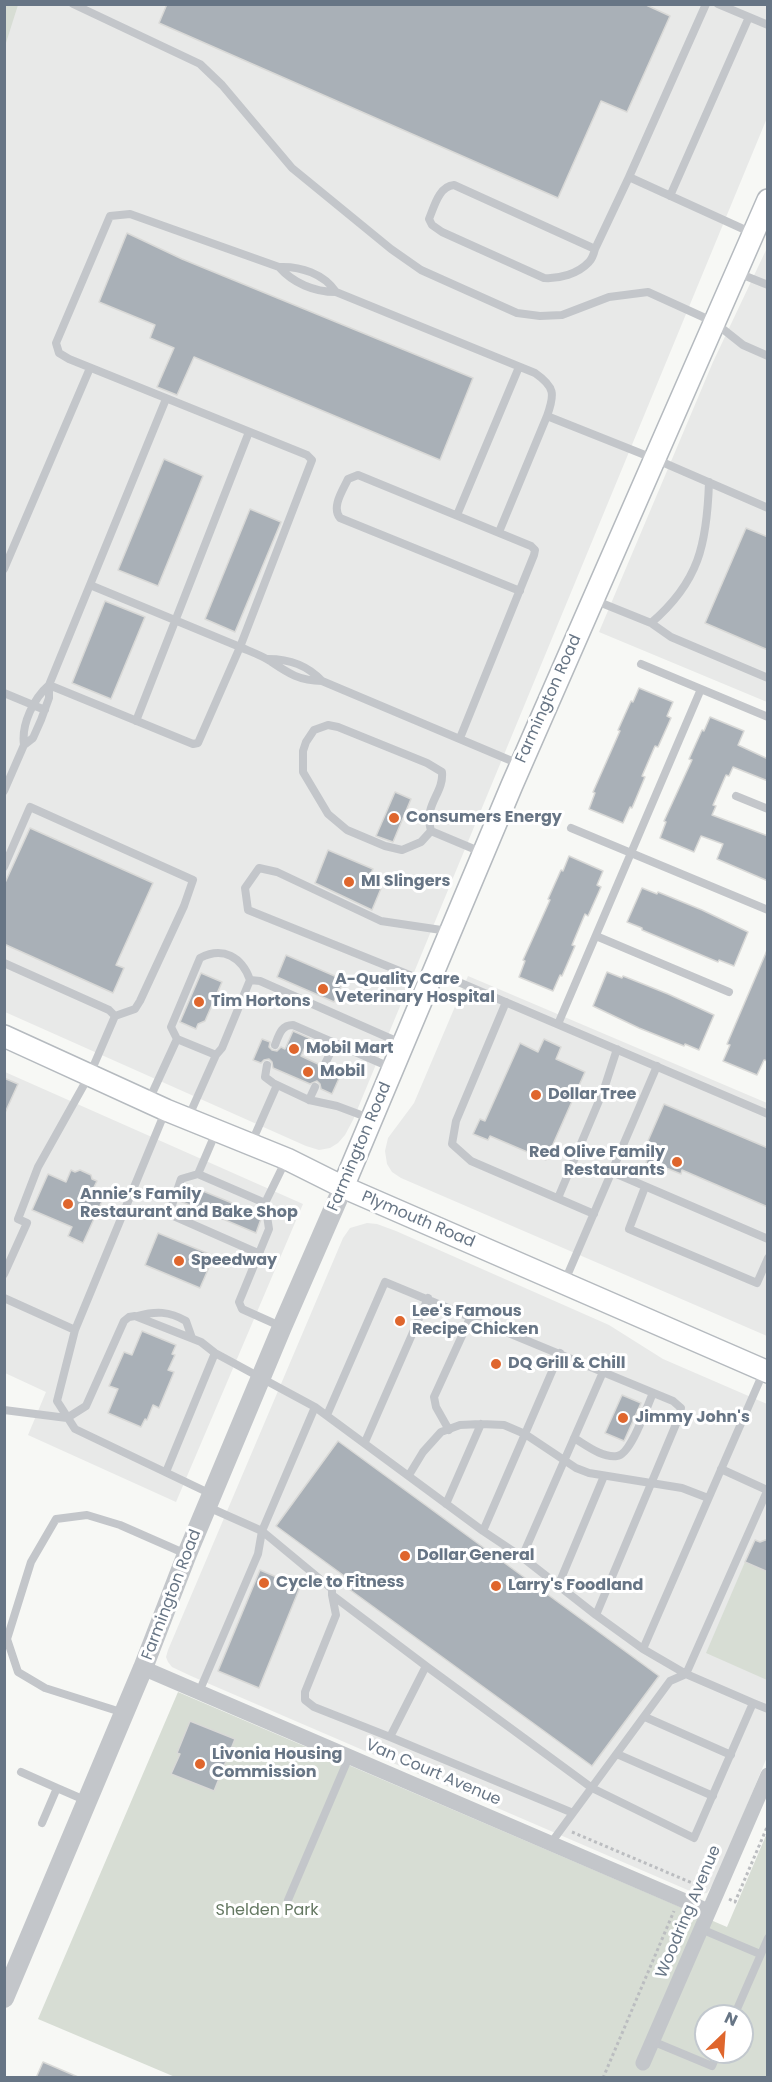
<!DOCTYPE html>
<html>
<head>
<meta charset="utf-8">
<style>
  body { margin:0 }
  #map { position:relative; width:772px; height:2082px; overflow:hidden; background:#f7f8f5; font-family:Poppins,sans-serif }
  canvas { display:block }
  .frame { position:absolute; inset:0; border:6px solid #677585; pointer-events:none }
  .north { position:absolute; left:694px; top:2004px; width:60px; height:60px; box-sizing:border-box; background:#fff; border:2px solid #c2c8ce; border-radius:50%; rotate:25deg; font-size:16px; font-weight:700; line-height:24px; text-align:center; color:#677585 }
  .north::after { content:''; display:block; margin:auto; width:21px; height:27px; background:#df662d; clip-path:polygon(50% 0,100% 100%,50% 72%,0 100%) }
</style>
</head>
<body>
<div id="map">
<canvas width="772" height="2082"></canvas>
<div class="frame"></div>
<div class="north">N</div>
</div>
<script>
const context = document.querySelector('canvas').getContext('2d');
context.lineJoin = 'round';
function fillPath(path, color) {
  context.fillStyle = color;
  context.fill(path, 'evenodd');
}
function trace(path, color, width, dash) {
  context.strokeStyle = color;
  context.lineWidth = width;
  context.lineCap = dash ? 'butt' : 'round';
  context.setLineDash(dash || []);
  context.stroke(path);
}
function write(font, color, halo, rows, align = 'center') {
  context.font = font + ' Poppins,sans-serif';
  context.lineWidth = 6;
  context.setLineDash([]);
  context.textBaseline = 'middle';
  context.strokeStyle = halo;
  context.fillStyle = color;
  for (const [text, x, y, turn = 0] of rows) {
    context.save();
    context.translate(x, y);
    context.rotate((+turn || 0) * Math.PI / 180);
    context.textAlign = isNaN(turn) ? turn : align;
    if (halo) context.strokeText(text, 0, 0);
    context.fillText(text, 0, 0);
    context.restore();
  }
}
fillPath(new Path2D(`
  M5,5H767V118L353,1120L345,1135L338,1143L330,1148L319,1150L306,1146L5,1012Z
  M767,248V702L599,632L713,362Z
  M468,976L767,1103V1336L401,1178L392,1172L387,1164L385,1151L388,1138L414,1103Z
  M5,1072L303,1204L176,1502L28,1435L46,1392L5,1373Z
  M367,1223L377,1224L396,1231L609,1325L663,1359L767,1404V1757L716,1880L707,1893L697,1894L191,1676L172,1667L168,1662L166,1657L168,1650L343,1238L350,1228Z`), '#e8e9e8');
fillPath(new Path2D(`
  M5,4L18,5L5,46L4,5Z
  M745,1562L767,1572V1680L706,1653Z
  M178,1692L727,1927L767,1833V2077H175L38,2019ZM706,2016H742V2052H706Z`), '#d7ddd4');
const building = new Path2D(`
  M167,4H644L670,16L627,112L601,101L558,198L159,23Z
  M127,233L182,259L473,378L440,460L194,357L177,395L157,387L174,348L150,338L155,325L99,302Z
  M164,459L203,476L158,586L118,570Z
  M250,509L281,522L235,632L205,619Z
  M746,528L768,537V650L705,623Z
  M105,601L145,617L111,699L72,683Z
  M639,688L673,702L667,716L671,718L658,747L655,746L642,776L645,777L632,808L630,807L623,823L589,809L595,793L593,792L620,731L618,730L631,701L633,702Z
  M710,717L744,731L738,745L768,759V781L733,767L729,776L726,775L713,805L716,806L712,815L768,836V881L717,859L723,844L701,836L694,852L660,838L666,822L664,821L692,760L689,759L702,730L704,731Z
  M395,792L411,799L393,842L376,836Z
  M30,828L153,883L116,965L124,968L113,993L4,944V885Z
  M328,850L373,869L371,873L385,879L372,910L315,883Z
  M569,856L603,871L597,885L601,887L588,916L585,914L572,945L575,946L562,976L560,975L553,991L519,977L525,961L523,960L550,900L548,899L561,870L563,871Z
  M642,888L657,894L658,892L702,910L748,932L734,966L719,960L718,962L642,930V928L627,922Z
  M768,948V1061L764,1060L757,1075L723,1061L730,1045L727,1044Z
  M286,955L344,980L334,1002L277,977Z
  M607,972L622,978L623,976L668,994L714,1015L699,1050L685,1044L684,1046L639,1028L593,1006Z
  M201,973L222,982L205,1021L198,1024L196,1029L180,1022Z
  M293,1031L309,1038L301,1056L318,1064L319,1069L322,1072L329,1069L341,1074L332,1094L321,1089L320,1084L317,1081L310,1084L273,1068L272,1062L269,1059L264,1060L261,1063L253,1060L262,1039L270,1042L269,1047L272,1050L277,1051L281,1047L285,1049Z
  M544,1039L561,1047L556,1059L585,1072L546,1160L490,1136L488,1140L473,1134L480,1119L485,1121L520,1043L538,1052Z
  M4,1078L18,1084L4,1115Z
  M664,1104L768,1148V1207L682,1170L681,1174L666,1168L664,1171L646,1163L647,1160L641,1157Z
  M71,1170L75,1172L80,1170L91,1175L92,1179L97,1181L91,1193L103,1199L83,1243L68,1236L72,1227L32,1210L48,1174L66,1182Z
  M186,1184L261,1215V1219L256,1233L180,1201Z
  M158,1233L214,1256L200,1288L145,1265Z
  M142,1331L176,1345L172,1354L175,1355L168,1370L174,1372L159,1408L153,1405L147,1420L145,1419L141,1427L108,1413L118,1389L109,1386L124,1352L132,1355Z
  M622,1395L641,1403L624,1441L605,1433Z
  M338,1441L659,1676L592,1766L342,1584L347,1578L276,1526Z
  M768,1539V1572L745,1562L755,1540L760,1542Z
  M260,1570L300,1587L259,1688L218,1671Z
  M190,1721L235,1739L214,1791L171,1774L180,1754L177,1753Z
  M43,2062L78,2077V2078H36Z`);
fillPath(building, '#a9b0b7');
trace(building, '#d9d9d7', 1.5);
const secondary = new Path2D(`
  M4,1036L166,1110L287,1159L343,1187L768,1372
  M343,1187L512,785L768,200`);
trace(secondary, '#b5babf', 24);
trace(new Path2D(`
  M572,1832L704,1888
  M729,1899L735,1902L768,1825
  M603,2078L674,1911`), '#bbbdc0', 3, [3, 3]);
trace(new Path2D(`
  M73,4L200,64L222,85L292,168L391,249L421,270L517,313L540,316L562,315L609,297L648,292L714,322L743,345L768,356
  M718,4L768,25
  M629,177L706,4
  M670,196L749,17
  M595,249C594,253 592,259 589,262C578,274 559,279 544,278L442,232L432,225L429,219C434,207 439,186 454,185L595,249L629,177L752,233
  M738,273L768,285
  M336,292C324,274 301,266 279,267C293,283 314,292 336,292L535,373C555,387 555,394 547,416L655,459L768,508
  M457,515L519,367
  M499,532L547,416
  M4,569L90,368
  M90,585L240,647L198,743L193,744L49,685L166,399
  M594,600L651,623L671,637L768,678
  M651,623C699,582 707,544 709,482
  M268,659C290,659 307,665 322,681C299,681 288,673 270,661C261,655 249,651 240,647L312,460L307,455L69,359L59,353L56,343L110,216L130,214L279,267
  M641,664L768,717
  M322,681L519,764
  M4,693L45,710
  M136,721L249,432
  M328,725L338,727L427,763L442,772C444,794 423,804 431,831L421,842L402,850L385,846L347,830L328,814L303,772V751L306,742L314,730Z
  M460,738L534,555L535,550L531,546L358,475L348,479C343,490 331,507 340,518L520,591
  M4,791L24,745L33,738L41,720L49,698V685C34,698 21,724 24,745
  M736,796L768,809
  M571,828L768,910
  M431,831L481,852
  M4,867L30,807L193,880L184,906L140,1001L135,1009L115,1016
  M596,936L729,992
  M4,963L109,1010L115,1016L90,1074L38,1167L18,1219L27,1223L4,1274
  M435,972L768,1114
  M250,980L260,981L403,1044
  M427,982L248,910L245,888L259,868L277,872L381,921L448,931
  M506,1002L456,1121L452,1144L471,1161L594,1214
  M558,1024L701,689
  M275,1045C279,1035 281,1025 293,1025L392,1068
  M267,1065L265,1077L273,1083L309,1100L337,1106L369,1118
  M324,1066L335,1043
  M149,1100L177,1039
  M309,1100L315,1087
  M188,1118L216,1055L222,1048L250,980C242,957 223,946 200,958L171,1027L177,1039L216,1055
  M216,1132L198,1174L265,1203L269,1229L239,1302L242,1309L280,1326
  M251,1144L277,1085
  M612,1172L768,1239
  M198,1174L181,1179L169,1214L260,1254
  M645,1187L629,1229L757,1283L768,1258
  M558,1198L604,1089L617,1049
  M265,1203L286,1160
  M564,1283L657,1066
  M4,1298L75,1330L165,1112
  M137,1316C156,1311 169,1311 186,1321L192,1338
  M75,1330L57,1401L75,1429L211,1494
  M315,1407L262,1531L332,1589V1595L426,1666L390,1737L573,1813L670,1681L686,1674L643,1649
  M4,1410L67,1418L86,1406L124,1321L129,1317L135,1316L201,1342L215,1353L315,1407L483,1531L522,1557L596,1615L643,1649L763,1373
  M327,1415L385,1282L673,1401L681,1408L679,1417L596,1615
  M449,1430L436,1407L434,1397L471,1316
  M574,1438C586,1445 602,1458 617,1456C631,1455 647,1406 653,1393
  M365,1442L428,1298
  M721,1469L767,1490
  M166,1472L215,1353
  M409,1475L423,1452L441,1432L460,1425L481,1424L504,1425L525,1434L576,1468L589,1473L682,1488L708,1498
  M446,1504L481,1424
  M483,1531L560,1353
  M522,1557L603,1372
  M558,1586L604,1476
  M332,1595L336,1615L305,1692V1700L314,1707L390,1737
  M426,1666L592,1788L694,1838L753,1703L686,1674L768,1489
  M199,1692L258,1554L262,1531L208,1507
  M753,1703L768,1709
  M124,1713L45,1688L18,1672L7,1639L31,1562L56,1519L87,1515L120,1525L186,1554
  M645,1717L731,1755
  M617,1754L713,1796
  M21,1772L57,1788
  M42,1823L57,1788L87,1801
  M551,1843L573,1813
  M288,1900L349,1757
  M701,1929L760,1954
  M734,2016L768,1938
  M652,2041L712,2066L718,2052`), '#c3c6ca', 8);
trace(new Path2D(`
  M143,1668L708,1911
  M643,2063L768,1775`), '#c3c6ca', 15);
trace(new Path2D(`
  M4,1998L143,1668L187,1554L282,1327L343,1187`), '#c3c6ca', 20);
trace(secondary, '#fff', 21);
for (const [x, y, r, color] of [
  [394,818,6,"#df662d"],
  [349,882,6,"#df662d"],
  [323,989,6,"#df662d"],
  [199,1002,6,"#df662d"],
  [294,1049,6,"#df662d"],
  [308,1072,6,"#df662d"],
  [536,1095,6,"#df662d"],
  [677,1162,6,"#df662d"],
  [68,1204,6,"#df662d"],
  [179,1261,6,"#df662d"],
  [400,1321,6,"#df662d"],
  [496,1364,6,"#df662d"],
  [623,1418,6,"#df662d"],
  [405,1556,6,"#df662d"],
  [264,1583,6,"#df662d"],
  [496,1586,6,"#df662d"],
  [200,1764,6,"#df662d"]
]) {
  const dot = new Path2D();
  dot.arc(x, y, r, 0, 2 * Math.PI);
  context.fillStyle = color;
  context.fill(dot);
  trace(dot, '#fff', 2);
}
write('16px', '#677585', '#fff', [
  ["Farmington Road",549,699,-66],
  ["Farmington Road",360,1147,-67],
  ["Plymouth Road",418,1220,23],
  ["Farmington Road",172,1595,-69],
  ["Van Court Avenue",433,1773,23],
  ["Woodring Avenue",689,1912,-67]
]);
write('bold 16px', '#677585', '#fff', [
  ["Consumers Energy",406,818],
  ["MI Slingers",361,882],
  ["A-Quality Care",335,980],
  ["Veterinary Hospital",335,998],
  ["Tim Hortons",211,1002],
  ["Mobil Mart",306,1049],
  ["Mobil",320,1072],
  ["Dollar Tree",548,1095],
  ["Red Olive Family",665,1153,"right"],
  ["Restaurants",665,1171,"right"],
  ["Annie’s Family",80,1195],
  ["Restaurant and Bake Shop",80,1213],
  ["Speedway",191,1261],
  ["Lee's Famous",412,1312],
  ["Recipe Chicken",412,1330],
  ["DQ Grill & Chill",508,1364],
  ["Jimmy John's",635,1418],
  ["Dollar General",417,1556],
  ["Cycle to Fitness",276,1583],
  ["Larry's Foodland",508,1586],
  ["Livonia Housing",212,1755],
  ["Commission",212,1773]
], 'left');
write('16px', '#657862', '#fff', [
  ["Shelden Park",267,1911]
]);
</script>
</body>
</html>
